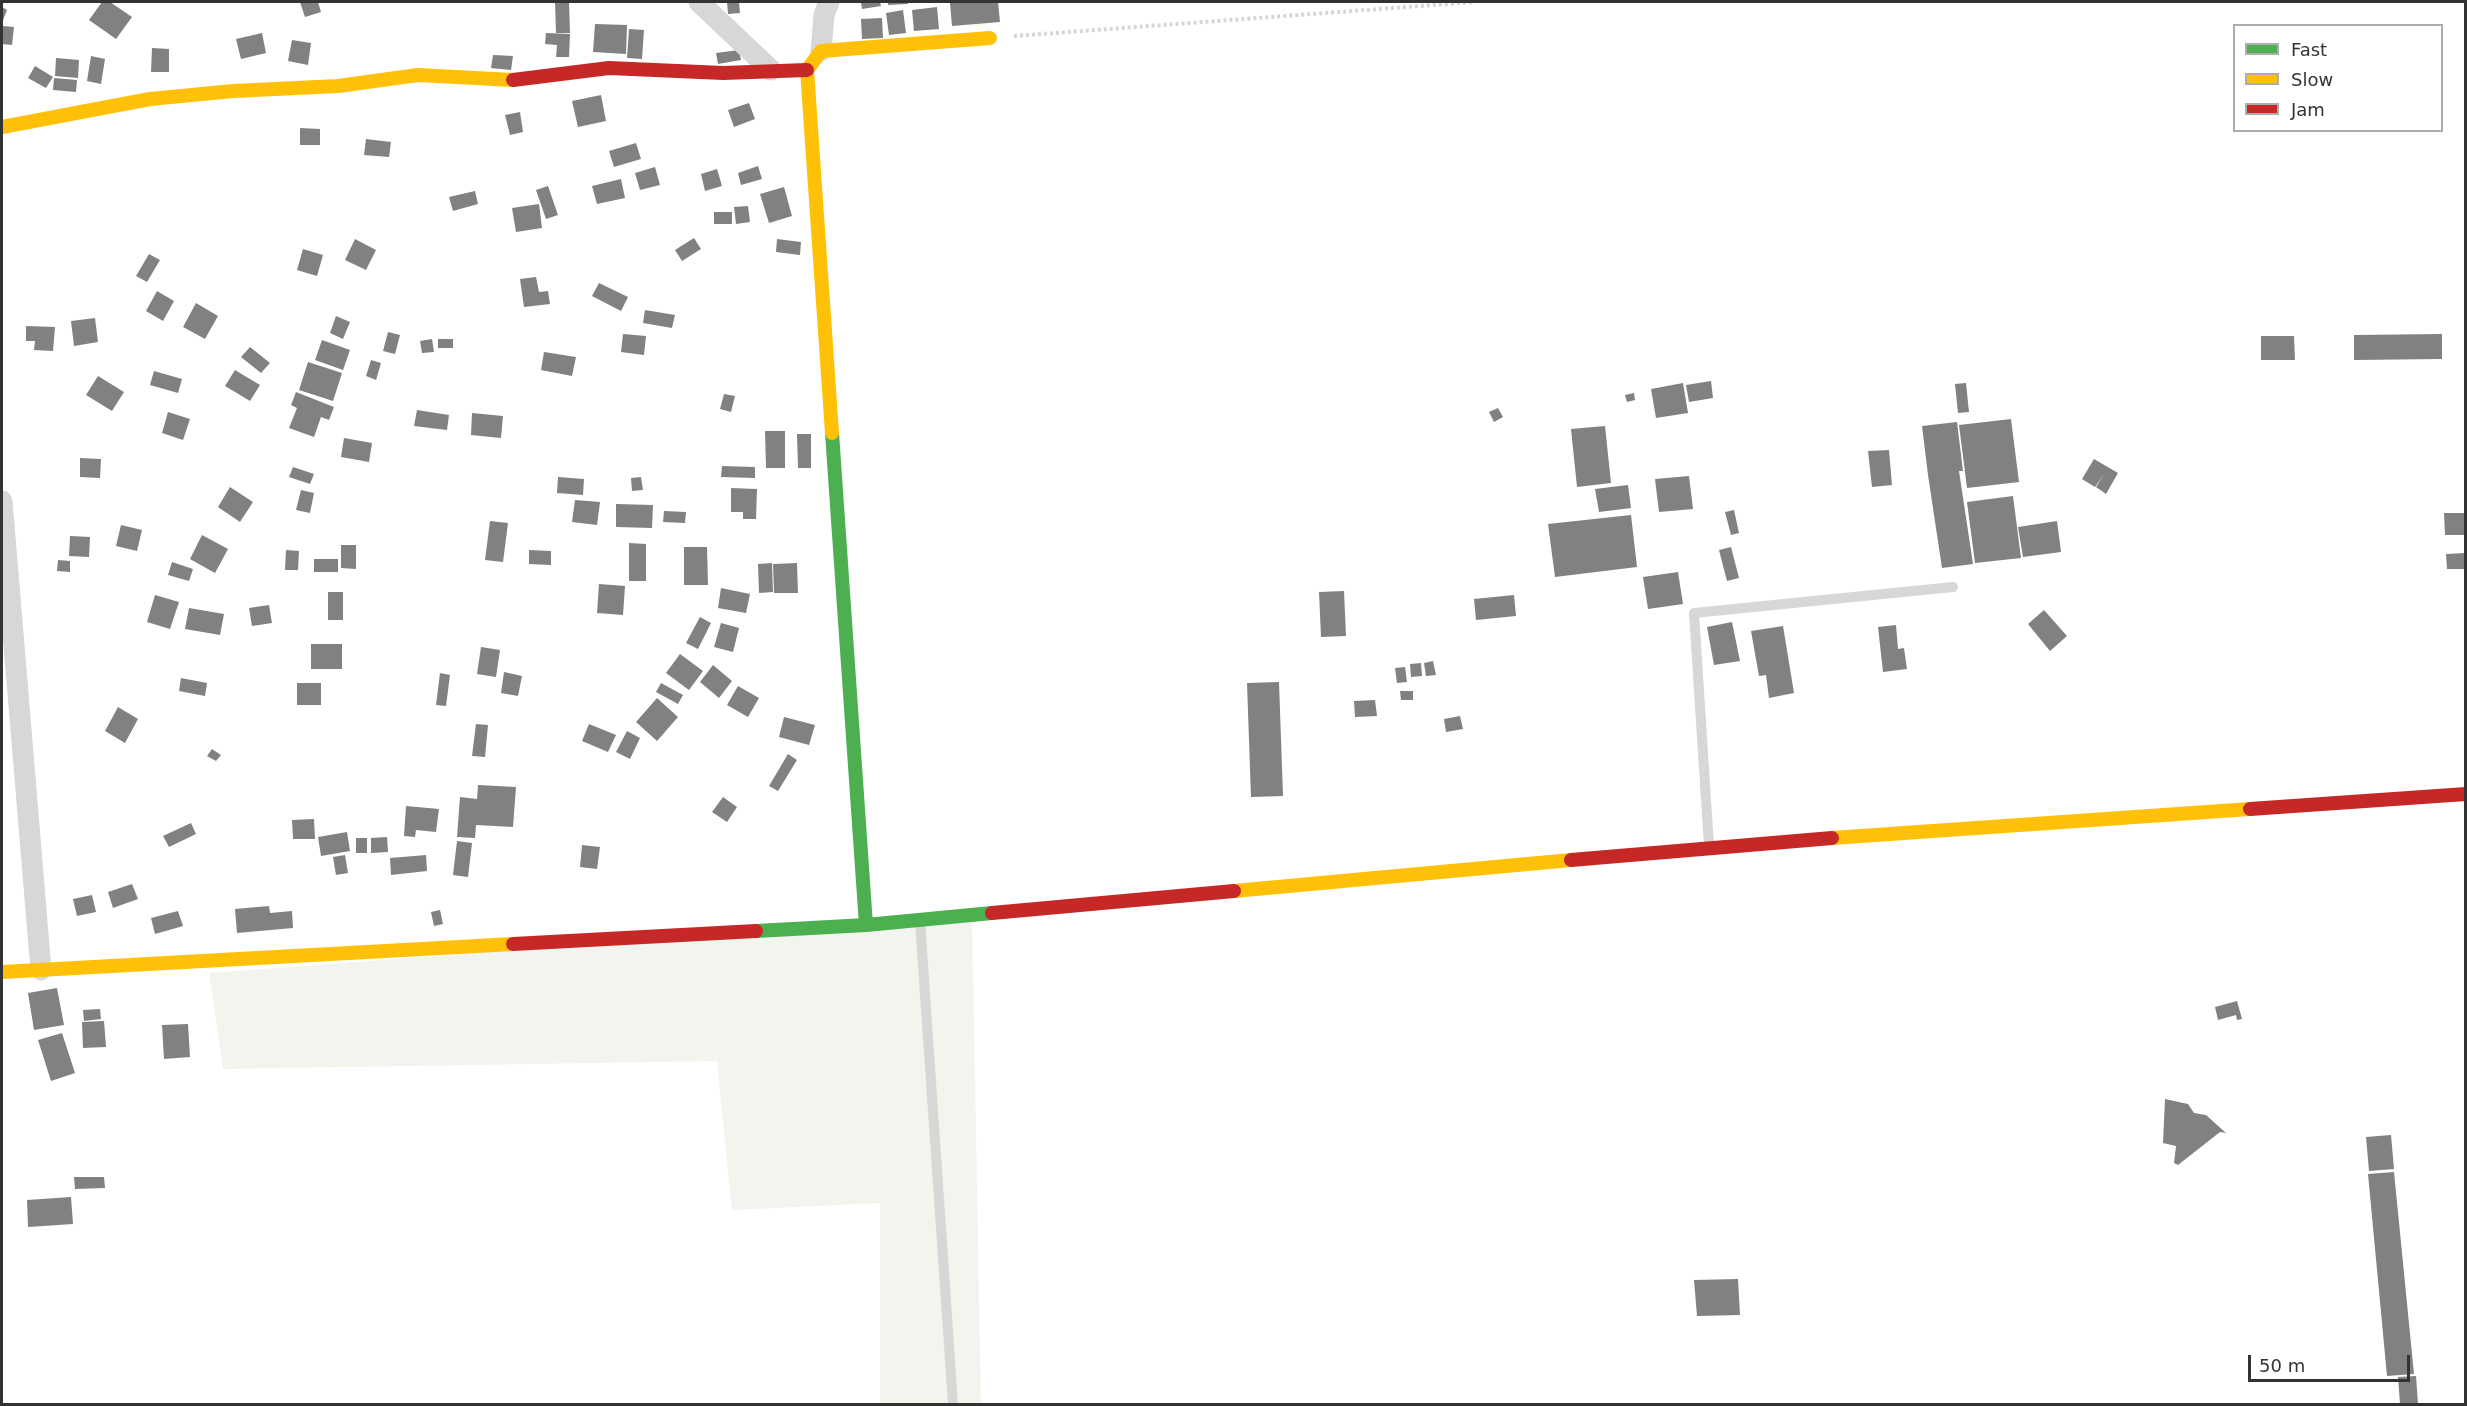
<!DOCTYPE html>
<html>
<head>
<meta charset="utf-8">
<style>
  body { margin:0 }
  #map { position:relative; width:2467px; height:1406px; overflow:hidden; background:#fff; font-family:"DejaVu Sans",sans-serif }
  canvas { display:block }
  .frame { position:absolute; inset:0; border:3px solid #333; pointer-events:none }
  .legend { position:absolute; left:2233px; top:24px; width:210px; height:108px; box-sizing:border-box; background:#fff; border:2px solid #adadad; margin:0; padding:8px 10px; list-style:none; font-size:18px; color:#333 }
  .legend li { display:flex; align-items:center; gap:12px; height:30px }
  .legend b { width:30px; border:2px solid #adadad }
  .scale { position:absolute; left:2248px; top:1355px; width:162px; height:27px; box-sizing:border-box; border:3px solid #333; border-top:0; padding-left:8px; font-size:18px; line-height:21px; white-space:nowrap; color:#333; -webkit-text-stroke:4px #fff; paint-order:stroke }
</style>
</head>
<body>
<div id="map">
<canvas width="2467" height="1406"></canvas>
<div class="frame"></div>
<ul class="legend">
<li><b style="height:8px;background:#4caf50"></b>Fast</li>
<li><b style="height:8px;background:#ffc107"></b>Slow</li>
<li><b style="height:8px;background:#c62828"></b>Jam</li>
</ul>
<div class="scale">50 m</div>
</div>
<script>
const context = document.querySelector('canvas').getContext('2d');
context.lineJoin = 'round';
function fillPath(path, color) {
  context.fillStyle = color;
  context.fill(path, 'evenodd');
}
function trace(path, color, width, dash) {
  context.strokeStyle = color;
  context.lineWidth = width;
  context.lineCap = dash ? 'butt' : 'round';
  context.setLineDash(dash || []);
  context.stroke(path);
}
fillPath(new Path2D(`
  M972,916L981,1404H880V1203L732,1210L717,1061L223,1069L209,973Z`), '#f1f5ed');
fillPath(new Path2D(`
  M102,2H110L132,17L116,39L89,20Z
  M300,2H318L321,12L305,17Z
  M555,2H569L570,33H556Z
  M727,2H739L740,13L728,14Z
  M861,2H880L881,6L862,9Z
  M888,2H908V4L888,5Z
  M998,2L1000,22L952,26L950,3Z
  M2,7L7,10L2,23Z
  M937,7L939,29L914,31L912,10Z
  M903,10L906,33L889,35L886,13Z
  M882,18L883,38L862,39L861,19Z
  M595,24L627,25L626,54L593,52Z
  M2,26L14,27L12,45L2,44Z
  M629,29L644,30L642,59L627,58Z
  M262,33L266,53L241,59L236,39Z
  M546,33L570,34L569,57H556L557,45L545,44Z
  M292,40L311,43L308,65L288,61Z
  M152,48L169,49V72H151Z
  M739,50L741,60L718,64L716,53Z
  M493,55L513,56L511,70L491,68Z
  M91,56L105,59L101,84L87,81Z
  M56,58L79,60L78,78L55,76Z
  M35,66L53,77L46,88L28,78Z
  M54,78L77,80L76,92L53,90Z
  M601,95L606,121L578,127L572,101Z
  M749,103L755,119L734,127L728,110Z
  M520,112L523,132L510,135L505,115Z
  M300,128L320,129V145H300Z
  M366,139L391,142L389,157L364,155Z
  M636,143L641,159L614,167L609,151Z
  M758,166L762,179L741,185L738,173Z
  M655,167L660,185L640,190L635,173Z
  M717,169L722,186L705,191L701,174Z
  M621,179L625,198L597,204L592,186Z
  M548,186L558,215L546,219L536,190Z
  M784,187L792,216L769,223L760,194Z
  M475,191L478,204L453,211L449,197Z
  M539,204L542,228L516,232L512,208Z
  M748,206L750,222L736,224L734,207Z
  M714,212H732V224H714Z
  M694,238L701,249L682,261L675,250Z
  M355,239L376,250L366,270L345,260Z
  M777,239L801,242L800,255L776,252Z
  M303,249L323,255L317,276L297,270Z
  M149,254L160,260L147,282L136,276Z
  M536,277L539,292L548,291L550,304L524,307L520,279Z
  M599,283L628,297L621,311L592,296Z
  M157,291L174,301L163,321L146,311Z
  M196,303L218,316L205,339L183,327Z
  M645,310L675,315L672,328L643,323Z
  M336,316L350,322L343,339L330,333Z
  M95,318L98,342L74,346L71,321Z
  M26,326L55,327L53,351L34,350L35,341H26Z
  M388,332L400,335L395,354L383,351Z
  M623,334L646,336L644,355L621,352Z
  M2442,334V359L2354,360V335Z
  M2261,336H2294L2295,360H2261Z
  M432,339L434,352L422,353L420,341Z
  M438,339H453V348H438Z
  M322,340L350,350L343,370L315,360Z
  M250,347L270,363L261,373L241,357Z
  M544,352L576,357L572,376L541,370Z
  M371,360L381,363L376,380L366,376Z
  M308,362L342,373L333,401L299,390Z
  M235,370L260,385L250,401L225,386Z
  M154,371L182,379L178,393L150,385Z
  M98,376L124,392L112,411L86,395Z
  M1711,381L1713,398L1689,402L1686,385Z
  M1683,383L1688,413L1656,418L1651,389Z
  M1966,383L1969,412L1958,413L1955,384Z
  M296,392L334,407L329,420L321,417L314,437L289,428L297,408L291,405Z
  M1634,393L1635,400L1627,402L1625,395Z
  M724,394L735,396L731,412L720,409Z
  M1498,408L1503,417L1494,422L1489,412Z
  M417,410L449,415L447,430L414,426Z
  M168,412L190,419L183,440L162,433Z
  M472,413L503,416L501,438L471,435Z
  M2011,419L2019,482L1967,488L1959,425Z
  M1957,422L1963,471H1959L1973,564L1942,568L1928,475L1941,473L1928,475L1922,426Z
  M1605,426L1611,483L1577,487L1571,429Z
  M765,431H785V468H766Z
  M797,434H811V468H798Z
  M344,438L372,443L369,462L341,457Z
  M1889,450L1892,485L1872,487L1868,451Z
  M80,458L101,459L100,478L80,477Z
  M2094,459L2118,473L2106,494L2096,487L2104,474L2095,487L2082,479Z
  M722,466L755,467V478L721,477Z
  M293,467L314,474L310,484L289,477Z
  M1689,476L1693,509L1659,512L1655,479Z
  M558,477L584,479L583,495L557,493Z
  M641,477L643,490L632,491L631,478Z
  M1628,485L1631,508L1599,512L1595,489Z
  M230,487L253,502L240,522L218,507Z
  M731,488L757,489L756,519H743V512H731Z
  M301,490L314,493L310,513L296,510Z
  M2013,496L2021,558L1975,563L1967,502Z
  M575,500L600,502L597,525L572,522Z
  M616,504L653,505L652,528L616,527Z
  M1734,510L1739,533L1731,535L1725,512Z
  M664,511L686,512L685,523L663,522Z
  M2444,513H2466V535H2445Z
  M1631,515L1637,567L1555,577L1548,524Z
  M490,521L508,523L503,562L485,560Z
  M2057,521L2061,552L2023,557L2018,527Z
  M121,525L142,530L137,551L116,546Z
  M202,535L228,549L215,573L190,559Z
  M70,536L90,537L89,557L69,556Z
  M629,543L646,544V581H629Z
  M341,545H356V569L341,568Z
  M684,547H707L708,585H684Z
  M1731,547L1739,578L1727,581L1719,550Z
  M286,550L299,551L298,570H285Z
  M529,550L551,551V565L529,564Z
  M2465,553V569H2447L2446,554Z
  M314,559H338V572H314Z
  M58,560L70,561V572L57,571Z
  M172,562L193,569L189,581L168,575Z
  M772,563L773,592L759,593L758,564Z
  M797,563L798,593H774L773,564Z
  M1678,572L1683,604L1648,609L1643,577Z
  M599,584L625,586L623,615L597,613Z
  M721,588L750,594L746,613L718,608Z
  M1344,591L1346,636L1321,637L1319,592Z
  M328,592H343V620H328Z
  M155,595L179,602L170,629L147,622Z
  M1514,595L1516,616L1476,620L1474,599Z
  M269,605L272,623L252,626L249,608Z
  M189,608L224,614L220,635L185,629Z
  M2044,610L2067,636L2050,651L2028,624Z
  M700,617L711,623L698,649L686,643Z
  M1732,622L1740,661L1714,665L1707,627Z
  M721,623L739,628L733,652L714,647Z
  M1896,625L1898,649L1904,648L1907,669L1883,672L1878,627Z
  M1783,626L1794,693L1769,698L1766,675L1759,676L1751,631Z
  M311,644H342V669H311Z
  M481,647L500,650L496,677L477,674Z
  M680,654L703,671L689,690L666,673Z
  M1433,661L1436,675L1426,676L1424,663Z
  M1421,663L1422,676L1411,677L1410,664Z
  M713,665L732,681L719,698L700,682Z
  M1405,667L1407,682L1397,683L1395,668Z
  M504,672L522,676L518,696L501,693Z
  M440,673L450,675L446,706L436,705Z
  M181,678L207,683L205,696L179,691Z
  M1279,682L1283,796L1251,797L1247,683Z
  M297,683H321V705H297Z
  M661,683L683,695L678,704L656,692Z
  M738,686L759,698L748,717L727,705Z
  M1400,691H1413V700H1401Z
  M657,698L678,717L657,741L636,722Z
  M1375,700L1377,716L1355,717L1354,701Z
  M118,707L138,719L125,743L105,731Z
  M1460,716L1463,729L1446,732L1444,719Z
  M784,717L815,725L809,745L779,737Z
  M476,724L488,725L485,757L472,756Z
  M589,724L616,735L608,752L582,741Z
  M627,731L640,738L630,759L616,752Z
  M212,749L221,755L216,761L207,756Z
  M788,754L797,760L778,791L769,786Z
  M478,785L516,787L513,827L476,825L475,838L457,837L460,797L477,799Z
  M723,797L737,807L727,822L712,812Z
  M406,806L439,809L436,832L416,830L415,837L404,836Z
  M314,819L315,839H293L292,820Z
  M191,823L196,834L169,847L163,836Z
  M347,832L350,851L321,856L318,837Z
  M387,837L388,852L371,853V838Z
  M356,838H367V853H356Z
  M457,841L472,843L468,877L453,875Z
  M582,845L600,847L597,869L580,867Z
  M345,855L348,873L336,875L333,857Z
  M426,855L427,871L391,875L390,858Z
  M132,884L138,899L113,908L108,892Z
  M92,895L96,912L77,916L73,899Z
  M269,906L270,913L292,911L293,928L237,933L235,909Z
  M440,910L443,924L434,926L431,912Z
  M178,911L183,926L155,934L151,918Z
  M57,988L64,1025L34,1030L28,993Z
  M2237,1001L2242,1019L2237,1020L2236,1015L2218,1020L2215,1007Z
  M100,1009L101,1019L84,1021L83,1010Z
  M104,1021L106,1047L83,1048L82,1022Z
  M188,1024L190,1057L164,1059L162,1025Z
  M62,1033L75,1073L51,1081L38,1040Z
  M2165,1099L2188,1104L2194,1113L2206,1115L2226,1133L2220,1132L2178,1165L2174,1163L2176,1146L2163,1143Z
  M2391,1135L2394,1169L2369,1171L2366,1137Z
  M2394,1172L2414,1374L2387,1376L2368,1174Z
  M74,1177H104L105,1188L75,1189Z
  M71,1197L73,1224L28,1227L27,1200Z
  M1738,1279L1740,1315L1697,1316L1694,1280Z
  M2416,1376L2418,1404H2400L2398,1377Z`), '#818181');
trace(new Path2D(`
  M1014,36L1474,2`), '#d6d6d6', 4, [3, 3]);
trace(new Path2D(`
  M1709,846L1694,613L1953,587
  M920,921L953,1404`), '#d7d7d7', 10);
trace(new Path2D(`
  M699,2L771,70
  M821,51L824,15L829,2
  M2,501L41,970`), '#d7d7d7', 21);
trace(new Path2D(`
  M832,433L866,925
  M756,931L866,925L992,913`), '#4caf50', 14);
trace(new Path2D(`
  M2,127L150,99L233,91L338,86L418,75L513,80
  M832,433L807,70L821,51L990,38
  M1832,838L2250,809
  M1234,891L1571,860
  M2,972L513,944`), '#ffc107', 14);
trace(new Path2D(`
  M513,80L609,68L723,73L807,70
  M2250,809L2466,794
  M1571,860L1832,838
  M992,913L1234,891
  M513,944L756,931`), '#c62828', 14);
</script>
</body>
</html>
